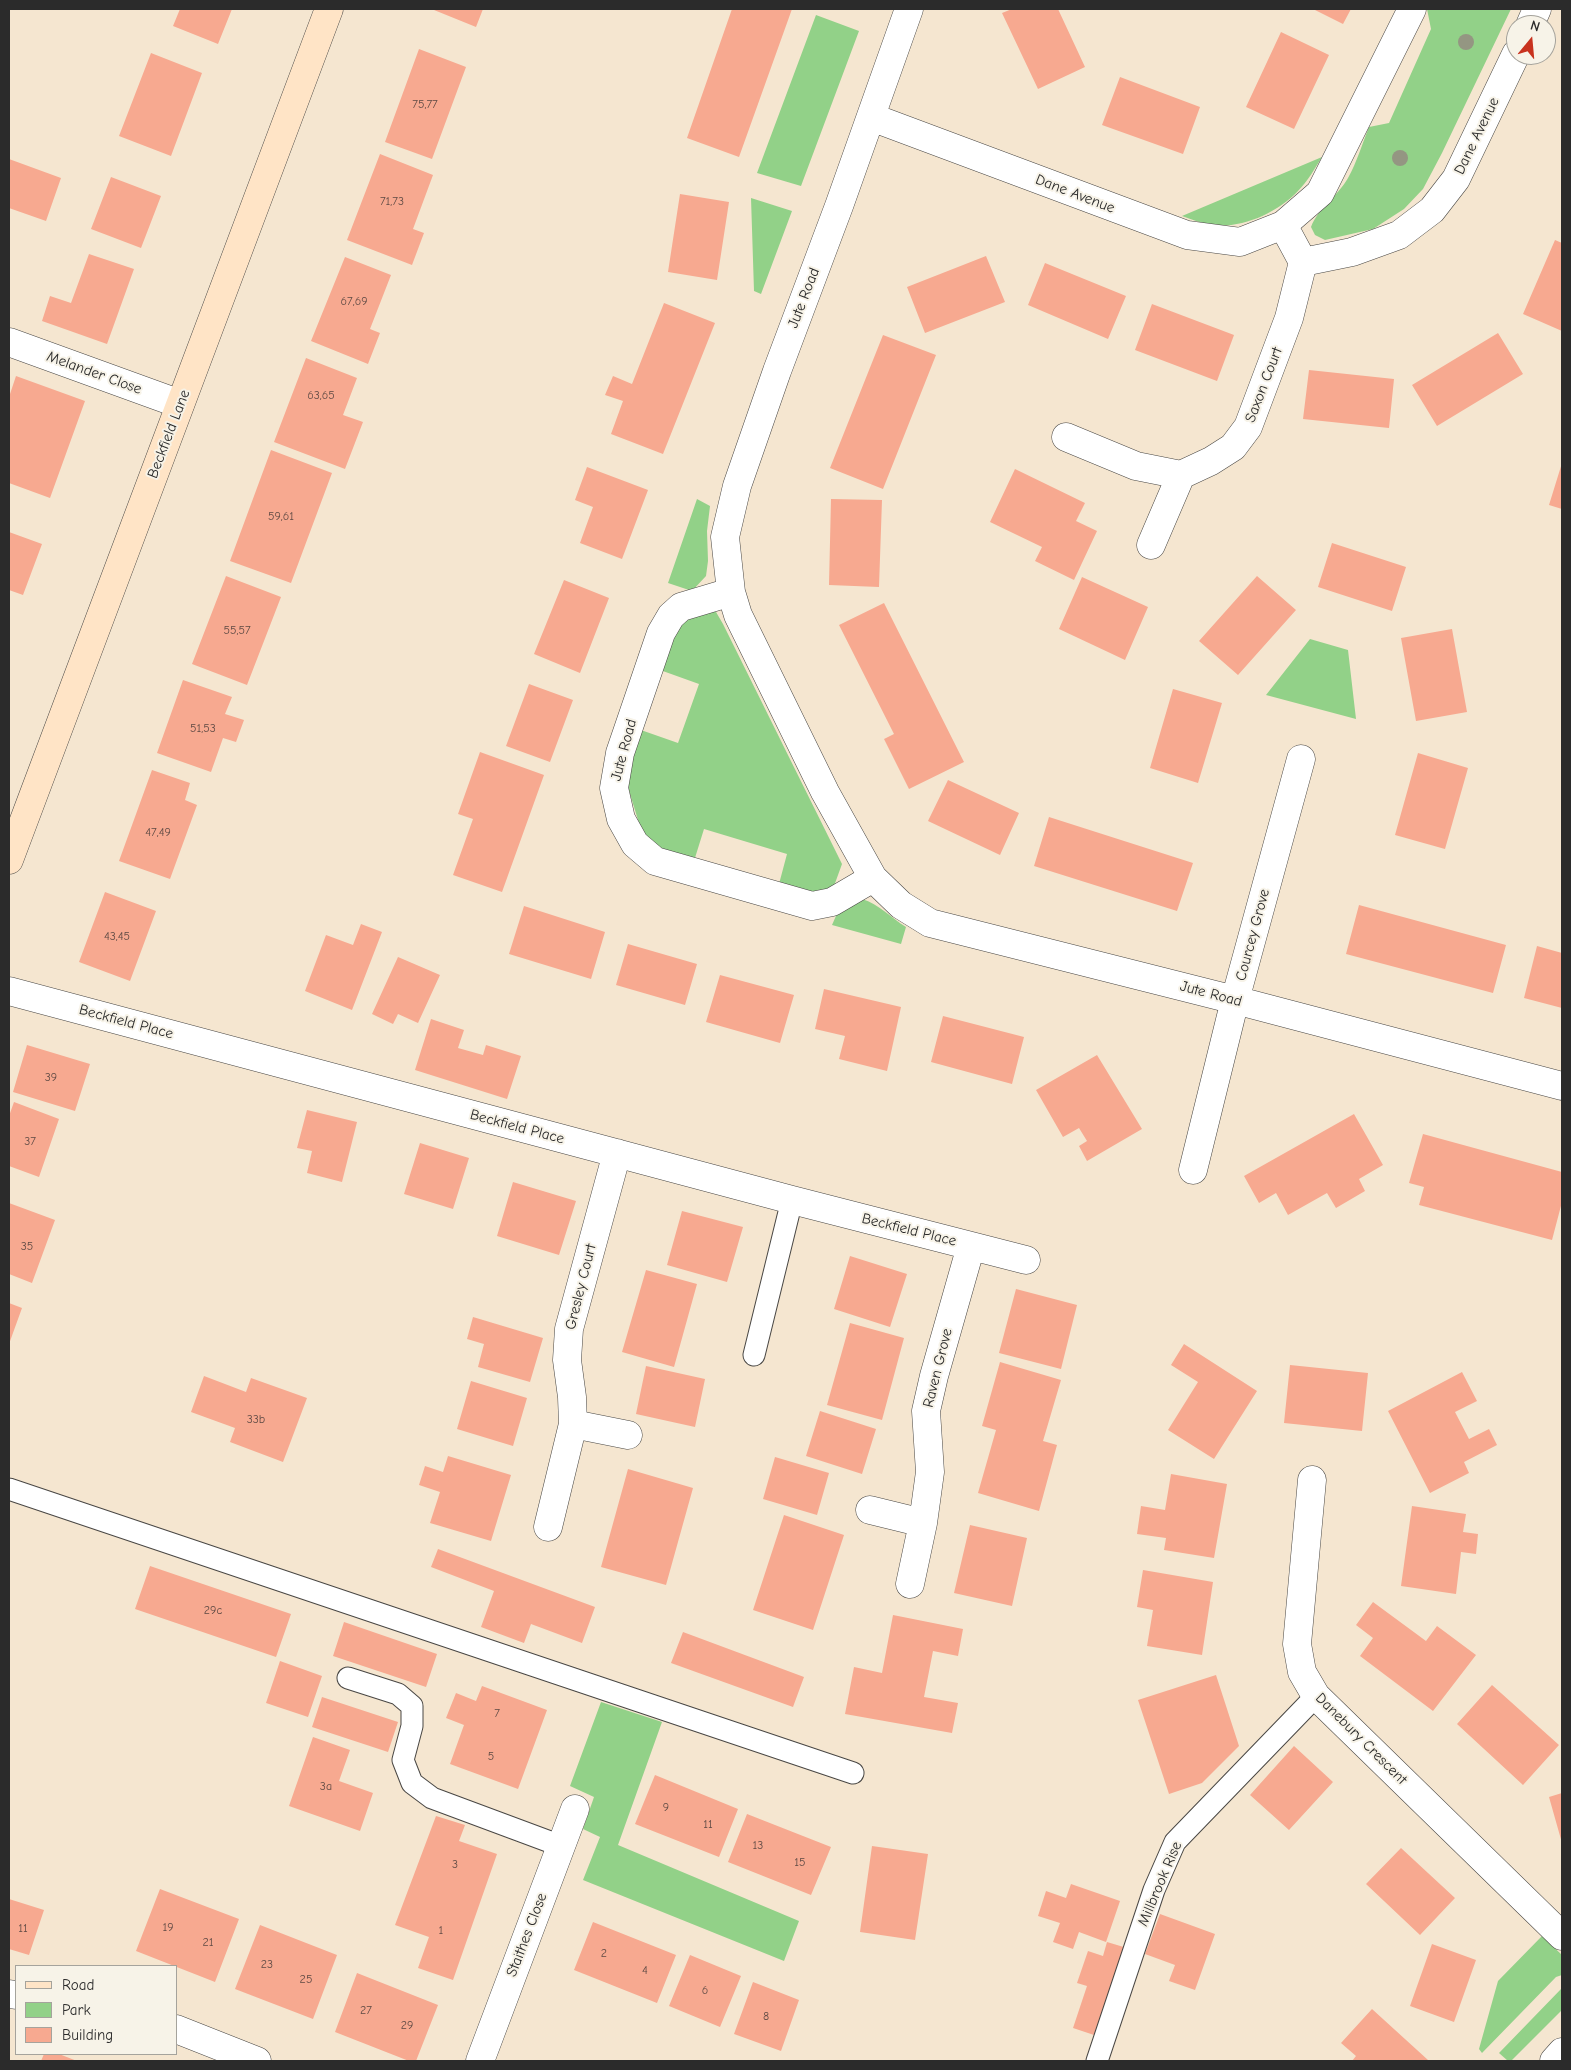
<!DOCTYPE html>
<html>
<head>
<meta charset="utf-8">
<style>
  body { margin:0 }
  #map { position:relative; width:1571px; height:2070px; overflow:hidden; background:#f5e6d0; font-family:"Comic Neue",sans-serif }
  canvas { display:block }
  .frame { position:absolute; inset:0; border:10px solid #2b2b2b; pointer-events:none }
  .legend { position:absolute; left:15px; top:1965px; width:162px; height:90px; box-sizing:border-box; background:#f7f3e8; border:1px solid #a5a39c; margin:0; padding:6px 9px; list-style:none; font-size:15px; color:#2b2b2b }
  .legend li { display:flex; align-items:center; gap:10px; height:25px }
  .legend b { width:25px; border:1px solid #a5a39c }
  .north { position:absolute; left:1506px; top:15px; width:50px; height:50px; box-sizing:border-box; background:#f7f3e8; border:1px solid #a5a39c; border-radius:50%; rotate:17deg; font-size:14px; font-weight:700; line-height:20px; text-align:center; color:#2b2b2b }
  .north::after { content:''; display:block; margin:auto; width:18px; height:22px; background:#c8321e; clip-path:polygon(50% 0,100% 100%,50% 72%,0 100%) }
</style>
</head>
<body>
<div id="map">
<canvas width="1571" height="2070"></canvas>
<div class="frame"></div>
<ul class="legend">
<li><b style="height:6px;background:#ffe4c6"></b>Road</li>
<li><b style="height:14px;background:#92d188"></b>Park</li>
<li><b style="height:14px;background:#f7a990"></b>Building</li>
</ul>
<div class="north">N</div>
</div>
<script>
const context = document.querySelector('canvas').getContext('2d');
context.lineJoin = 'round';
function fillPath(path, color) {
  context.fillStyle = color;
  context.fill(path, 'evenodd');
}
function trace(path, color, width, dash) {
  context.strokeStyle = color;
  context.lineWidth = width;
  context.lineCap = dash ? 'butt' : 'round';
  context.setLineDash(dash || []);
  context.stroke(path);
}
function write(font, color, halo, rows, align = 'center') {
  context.font = font + ' "Comic Neue",sans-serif';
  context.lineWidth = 4;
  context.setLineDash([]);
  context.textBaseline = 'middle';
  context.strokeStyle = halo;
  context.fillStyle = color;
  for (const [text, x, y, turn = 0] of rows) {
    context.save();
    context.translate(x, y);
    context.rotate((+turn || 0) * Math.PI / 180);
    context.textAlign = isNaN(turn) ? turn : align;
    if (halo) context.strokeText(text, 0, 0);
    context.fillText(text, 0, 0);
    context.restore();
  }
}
fillPath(new Path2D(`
  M1427,9H1511L1442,153L1423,189L1404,209L1373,229L1325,240L1315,235L1311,227C1318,208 1338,196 1348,178C1357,162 1362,144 1369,127L1389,123L1431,29Z
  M816,15L859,31L801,186L757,173Z
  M1322,157C1315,168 1308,181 1298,191C1277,213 1242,229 1211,225C1201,223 1191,219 1182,216Z
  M751,198L792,211L761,294L754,291Z
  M697,499L710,506L707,531L708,561L706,576L692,591L668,583Z
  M703,610L716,612L723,624L842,864L834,886L819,896L779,884L787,854L704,829L694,861L659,851L642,833L623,771L638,729L678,743L699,684L660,670C670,644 673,618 703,610Z
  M1310,639L1348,650L1356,719L1266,695Z
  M862,899C879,904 891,918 906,927L901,944L832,925L839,909Z
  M601,1702L662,1722L618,1845L799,1921L784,1961L583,1880L600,1837L583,1829L594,1797L570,1786Z
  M1542,1936L1562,1955V1975L1556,1977L1482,2053L1479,2049L1498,1981Z
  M1562,1988V2010L1511,2061H1508L1499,2053Z`), '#92d188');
fillPath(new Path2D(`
  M180,9H232L218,44L173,26Z
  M435,9H483L476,27L434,10Z
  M732,9H792L739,157L687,138Z
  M1012,9H1058L1085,67L1038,89L1002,13Z
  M1313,9H1351L1343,24Z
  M1281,32L1329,55L1294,129L1246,107Z
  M419,49L466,67L432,159L385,142Z
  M151,53L202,73L171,156L119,136Z
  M1120,77L1200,107L1183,154L1102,125Z
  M380,154L433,175L413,229L424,233L412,265L347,240Z
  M9,159L61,178L46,221L9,208Z
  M111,177L161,196L141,248L91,229Z
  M680,194L729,202L717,280L668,272Z
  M1555,240L1562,243V331L1523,314Z
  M89,254L134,269L107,344L42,321L50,296L71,303Z
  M986,256L1005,302L925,333L907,287Z
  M345,257L391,275L370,329L380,333L368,364L311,341Z
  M1045,263L1126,296L1108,339L1028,305Z
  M664,303L715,323L663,454L611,434L623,401L605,395L613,376L632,384Z
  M1152,304L1234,335L1217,381L1135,350Z
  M1498,333L1523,374L1437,426L1412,385Z
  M883,335L936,355L883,489L830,468Z
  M306,358L357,378L343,415L363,422L345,469L274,442Z
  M1309,370L1394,379L1389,428L1303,419Z
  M16,376L85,401L50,498L9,483V397Z
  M271,450L332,473L291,583L230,561Z
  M1562,463V509L1549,505Z
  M587,467L648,490L622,559L580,543L593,507L575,500Z
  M1015,469L1085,503L1076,521L1097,531L1074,580L1035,561L1042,547L990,522Z
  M831,499L882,500L879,587L829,585Z
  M9,532L42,544L23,595L9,590Z
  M1332,543L1406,567L1392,611L1318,587Z
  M226,576L281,597L247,685L192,664Z
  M1257,576L1296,610L1238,675L1199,641Z
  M1082,577L1148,607L1125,660L1059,629Z
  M564,580L609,598L580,673L534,654Z
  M884,603L964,762L909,789L884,739L894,734L839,625Z
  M1452,629L1467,712L1416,721L1401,638Z
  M183,680L232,697L225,714L244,720L236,742L223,738L211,772L157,753Z
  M529,684L573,700L550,762L506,746Z
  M1173,689L1222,703L1198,783L1150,768Z
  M480,752L544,775L502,892L453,875L473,819L458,814Z
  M1418,753L1468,768L1445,849L1395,835Z
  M152,770L190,783L185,800L197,805L170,879L119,861Z
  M948,780L1019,813L1000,855L928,821Z
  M1049,817L1193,863L1177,911L1034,866Z
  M105,892L156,911L130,981L79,962Z
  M1359,905L1506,945L1493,993L1346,954Z
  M524,906L605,932L591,979L509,954Z
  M361,924L382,932L352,1010L305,991L326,935L353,945Z
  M628,944L697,964L685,1005L616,985Z
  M1537,946L1562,953V1008L1524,998Z
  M398,957L440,975L418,1023L398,1014L393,1024L372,1014Z
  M720,975L794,995L780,1043L706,1022Z
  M824,989L901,1007L887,1071L839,1059L845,1036L815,1029Z
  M943,1016L1024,1037L1012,1084L931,1062Z
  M431,1019L464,1030L458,1048L483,1055L486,1045L521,1056L507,1099L415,1070Z
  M27,1045L90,1064L75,1111L13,1092Z
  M1097,1055L1142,1129L1087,1161L1079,1146L1087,1141L1079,1128L1063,1137L1036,1090Z
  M14,1102L59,1119L39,1177L9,1166V1116Z
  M307,1110L357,1122L342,1182L307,1173L312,1151L297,1148Z
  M1354,1114L1383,1165L1359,1179L1365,1191L1336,1208L1327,1193L1288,1215L1276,1193L1259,1203L1244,1176Z
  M1423,1134L1562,1172V1202L1552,1240L1419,1205L1424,1187L1409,1183Z
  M420,1143L469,1158L453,1209L404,1194Z
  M513,1182L576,1201L559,1255L497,1236Z
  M9,1203L55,1220L32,1283L9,1274Z
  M682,1211L743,1227L727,1282L667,1265Z
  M850,1256L907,1274L890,1327L834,1309Z
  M646,1270L697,1284L674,1367L622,1352Z
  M1016,1289L1077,1305L1061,1369L999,1353Z
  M9,1303L22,1308L9,1344Z
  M473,1317L543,1338L530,1382L478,1367L484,1344L467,1339Z
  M850,1323L904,1338L882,1420L827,1405Z
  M1184,1344L1257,1391L1214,1459L1168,1430L1198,1382L1171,1365Z
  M1000,1362L1061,1380L1043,1441L1057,1445L1039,1511L978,1493L996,1430L982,1426Z
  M1290,1365L1368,1373L1362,1431L1284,1423Z
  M646,1366L705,1379L695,1427L636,1414Z
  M1462,1372L1477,1401L1455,1412L1469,1439L1489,1429L1497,1445L1464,1462L1469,1473L1430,1493L1388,1411Z
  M204,1376L246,1392L251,1378L307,1398L283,1462L230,1442L235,1428L191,1412Z
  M471,1381L527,1398L513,1446L457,1429Z
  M820,1411L876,1429L862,1474L806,1456Z
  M448,1456L511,1475L491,1541L430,1523L440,1492L419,1485L425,1466L443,1472Z
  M775,1457L829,1473L817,1515L763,1499Z
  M628,1469L693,1488L666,1585L601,1567Z
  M1171,1474L1227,1484L1214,1558L1164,1550L1166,1538L1137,1534L1141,1506L1165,1510Z
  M1412,1506L1466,1514L1463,1532L1478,1534L1476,1554L1461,1552L1456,1594L1401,1586Z
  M784,1515L844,1535L813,1630L753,1610Z
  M970,1525L1027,1538L1012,1606L954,1593Z
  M438,1549L595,1607L582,1643L531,1624L524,1643L481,1627L494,1591L431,1567Z
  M150,1566L291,1614L276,1657L135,1609Z
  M1143,1570L1213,1582L1202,1655L1147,1646L1153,1610L1137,1607Z
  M1373,1602L1426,1641L1437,1626L1476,1655L1433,1711L1360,1656L1373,1638L1356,1625Z
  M893,1615L963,1629L958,1656L933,1651L924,1697L958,1703L952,1733L845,1714L854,1667L882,1673Z
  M344,1622L437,1654L426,1687L333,1656Z
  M683,1632L804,1677L793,1707L671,1663Z
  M280,1661L322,1676L308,1717L266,1703Z
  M1216,1675L1239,1746L1202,1783L1169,1794L1138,1700Z
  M1492,1685L1559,1745L1523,1785L1457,1724Z
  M482,1686L547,1710L518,1789L450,1764L464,1725L446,1718L456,1693L476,1701Z
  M322,1697L398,1722L388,1752L312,1727Z
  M313,1737L350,1750L339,1781L373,1793L360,1831L289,1806Z
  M1294,1746L1333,1782L1289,1830L1250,1795Z
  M655,1775L738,1809L719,1857L635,1824Z
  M1562,1793V1843L1549,1797Z
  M747,1814L831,1847L811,1895L728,1862Z
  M436,1816L465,1825L459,1841L497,1854L453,1980L418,1968L429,1937L395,1925Z
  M872,1846L928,1854L915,1940L860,1932Z
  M1401,1848L1455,1898L1420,1935L1366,1884Z
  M1071,1884L1120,1901L1106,1942L1079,1932L1073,1949L1053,1942L1060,1923L1038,1916L1046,1891L1066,1898Z
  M160,1889L239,1919L215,1982L136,1951Z
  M9,1899L44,1910L29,1955L9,1949Z
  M1160,1914L1215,1934L1195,1990L1169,1981L1175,1965L1145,1954Z
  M593,1922L676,1955L657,2003L574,1970Z
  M260,1925L337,1955L313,2019L235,1989Z
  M1107,1942L1127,1948L1097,2036L1073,2028L1087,1986L1077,1983L1088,1951L1103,1956Z
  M1432,1944L1476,1960L1454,2022L1410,2006Z
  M690,1955L741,1976L720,2027L669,2006Z
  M357,1973L438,2005L416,2061H409L335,2032Z
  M753,1982L799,2000L781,2051L734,2034Z
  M1372,2009L1428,2060L1427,2061H1352L1356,2056L1341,2043Z
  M44,2054H59L77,2061H41Z`), '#f7a990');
const lane = new Path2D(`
  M754,1355L792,1200
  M9,1489L853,1773
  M348,1678L398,1694L412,1706V1726L403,1760L412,1783L432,1798L561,1846
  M1097,2061L1154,1890L1175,1842L1316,1696`);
const street = new Path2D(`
  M909,9L839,206L777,371L737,486L725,537L731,592L738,615L825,792L873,878L901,905L930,923L1235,1000L1562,1086
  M1530,25L1537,9
  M871,117L1187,235L1240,242L1283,225L1320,193L1412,9
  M1283,225L1303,262L1352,252L1399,235L1432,210L1456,179L1516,54
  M9,342L180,404
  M1066,437L1136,466L1181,475L1211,461L1233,447L1248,427L1289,318L1303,262
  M1151,545L1181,475
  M731,592L681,607L671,616L661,633L620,753L614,788L621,819L635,844L655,861L812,906L832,902L873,878
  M9,991L792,1200L1026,1260
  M1193,1170L1235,1000L1301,759
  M573,1424L628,1435
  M1312,1480L1297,1644L1302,1672L1316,1696L1562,1936
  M870,1510L923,1523
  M548,1527L573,1424L572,1397L567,1360L569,1329L617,1153
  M910,1584L923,1523L930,1472L926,1411L934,1376L971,1246
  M9,1994L16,1995
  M176,2029L257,2061
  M480,2061L575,1809
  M1554,2061L1562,2052`);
const secondary = new Path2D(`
  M9,860L329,9`);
trace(lane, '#494744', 23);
trace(street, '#494744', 29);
trace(secondary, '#494744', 29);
trace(lane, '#fff', 21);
trace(street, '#fff', 28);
trace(secondary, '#ffe4c6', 28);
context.fillStyle = '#949682';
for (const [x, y] of [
  [1466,42],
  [1400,158]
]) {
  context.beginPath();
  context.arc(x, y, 8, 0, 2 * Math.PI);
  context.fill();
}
write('12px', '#5e4a44', null, [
  ["75,77",425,105],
  ["71,73",392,202],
  ["67,69",354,302],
  ["63,65",321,396],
  ["59,61",281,517],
  ["55,57",237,631],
  ["51,53",203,729],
  ["47,49",158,833],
  ["43,45",117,937],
  ["39",51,1078],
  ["37",30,1142],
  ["35",27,1247],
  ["33b",256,1420],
  ["29c",213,1611],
  ["7",497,1714],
  ["5",491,1757],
  ["3a",326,1787],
  ["9",666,1808],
  ["11",708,1825],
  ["13",758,1846],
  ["15",800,1863],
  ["3",455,1865],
  ["19",168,1928],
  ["11",23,1929],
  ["1",441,1931],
  ["21",208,1943],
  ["2",604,1954],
  ["23",267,1965],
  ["4",645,1971],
  ["25",306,1980],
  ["6",705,1991],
  ["27",366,2011],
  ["8",766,2017],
  ["29",407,2026]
]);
write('15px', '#2b2b2b', '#f7f3e8', [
  ["Dane Avenue",1477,136,-64],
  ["Dane Avenue",1075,194,21],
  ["Jute Road",804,298,-69],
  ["Melander Close",94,373,20],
  ["Saxon Court",1264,385,-69],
  ["Beckfield Lane",169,434,-69],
  ["Jute Road",624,750,-75],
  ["Courcey Grove",1253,935,-75],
  ["Jute Road",1211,994,15],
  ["Beckfield Place",126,1022,15],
  ["Beckfield Place",517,1127,15],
  ["Beckfield Place",909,1230,14],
  ["Gresley Court",581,1287,-76],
  ["Raven Grove",938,1368,-76],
  ["Danebury Crescent",1361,1739,45],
  ["Millbrook Rise",1160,1884,-67],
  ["Staithes Close",527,1935,-69]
]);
</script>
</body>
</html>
